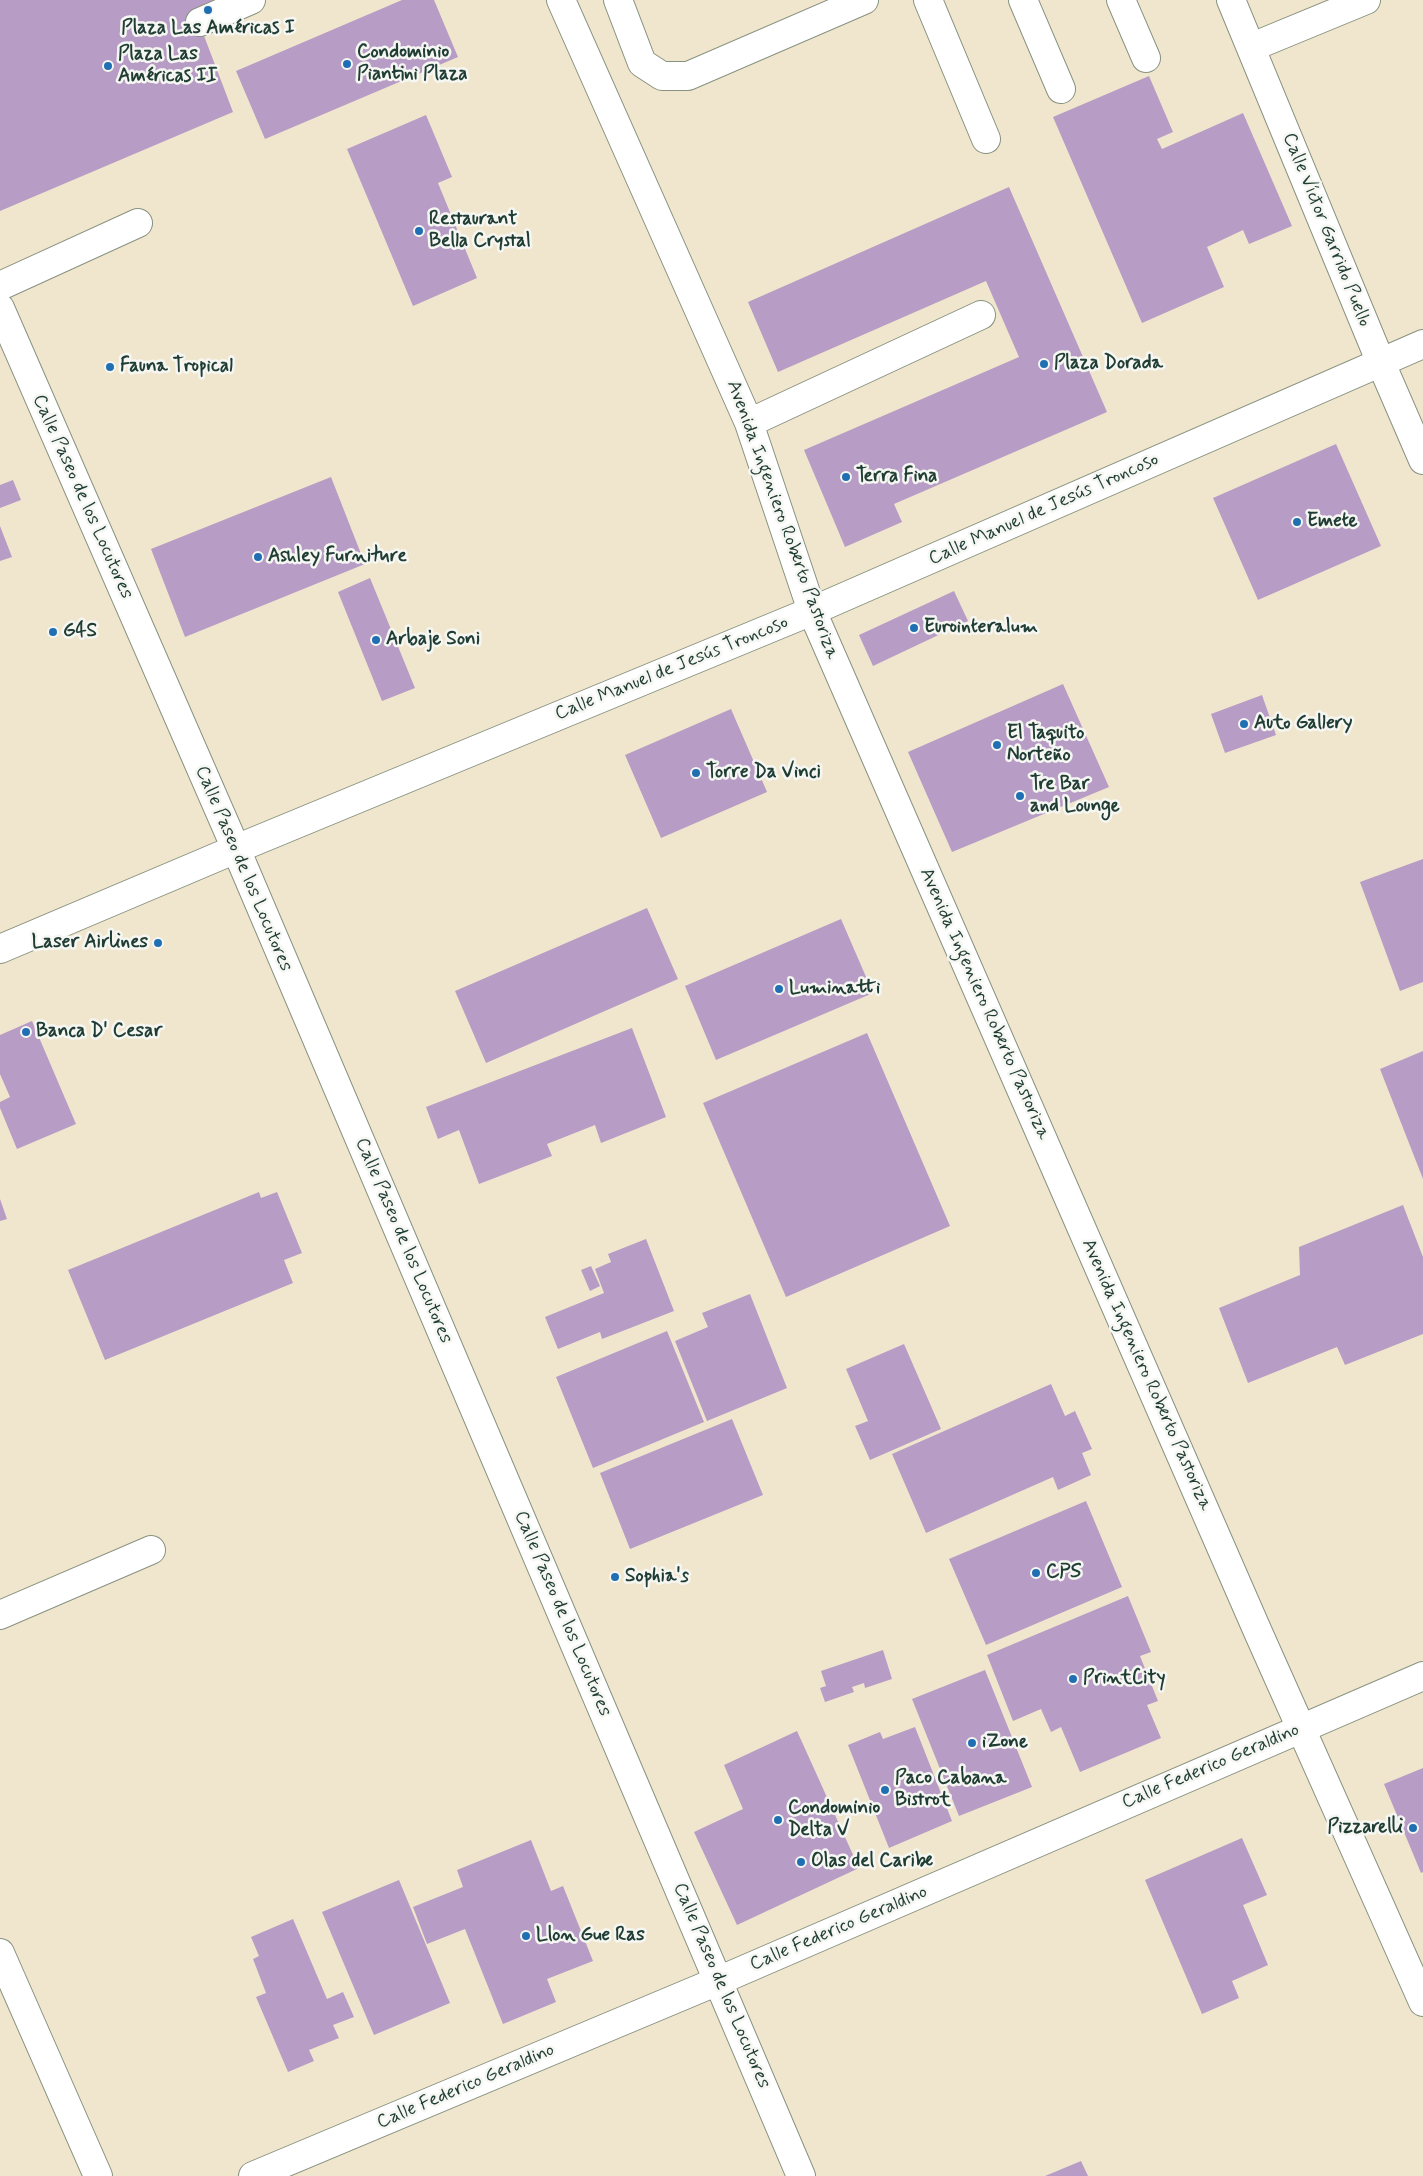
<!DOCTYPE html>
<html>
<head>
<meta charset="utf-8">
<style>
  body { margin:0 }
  canvas { display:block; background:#f0e6cd }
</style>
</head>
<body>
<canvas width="1423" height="2176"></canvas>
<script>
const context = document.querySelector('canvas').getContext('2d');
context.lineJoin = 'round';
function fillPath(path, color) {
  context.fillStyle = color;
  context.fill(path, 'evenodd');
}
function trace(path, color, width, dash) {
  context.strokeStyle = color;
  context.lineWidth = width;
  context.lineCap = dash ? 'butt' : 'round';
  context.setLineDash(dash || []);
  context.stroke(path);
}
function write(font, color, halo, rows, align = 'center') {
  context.font = font + ' Mynerve,sans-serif';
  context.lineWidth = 5;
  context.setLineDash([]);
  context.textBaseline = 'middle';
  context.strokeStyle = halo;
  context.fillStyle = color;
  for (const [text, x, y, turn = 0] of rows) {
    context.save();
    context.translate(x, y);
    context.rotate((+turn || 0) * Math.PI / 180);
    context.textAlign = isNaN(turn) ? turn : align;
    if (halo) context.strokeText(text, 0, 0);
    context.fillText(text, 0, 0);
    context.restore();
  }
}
fillPath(new Path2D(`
  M0,0H244L198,20L233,112L0,211Z
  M402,0H434L458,57L265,139L236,71Z
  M1149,76L1173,132L1157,139L1162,149L1243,113L1292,226L1249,244L1243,230L1207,247L1224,287L1142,323L1053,117Z
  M426,115L452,177L438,183L477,278L413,306L347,149Z
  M1009,187L1107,412L894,504L902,522L845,547L804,450L1019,357L986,281L778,372L748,302Z
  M1336,444L1381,546L1258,600L1213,498Z
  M331,477L365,564L185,637L151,549Z
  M13,480L21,500L0,508V485Z
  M0,526L12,557L0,561Z
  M370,578L415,688L382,701L338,592Z
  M954,591L968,621L873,666L859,635Z
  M1063,684L1109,787L952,852L908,752Z
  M1262,695L1276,735L1225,753L1211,714Z
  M731,709L767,792L661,838L625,755Z
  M1423,859V982L1400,991L1360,882Z
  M647,908L678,979L486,1063L455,991Z
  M841,919L873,993L716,1060L685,986Z
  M32,1021L76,1124L17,1149L0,1108V1102L10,1097L0,1074V1035Z
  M632,1028L666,1117L601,1143L595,1125L547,1144L552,1156L479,1184L459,1130L438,1139L426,1107Z
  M867,1033L950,1226L786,1297L703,1103Z
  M1423,1051V1179L1380,1069Z
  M259,1192L261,1198L277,1192L302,1253L284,1260L293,1283L105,1360L68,1270Z
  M0,1199L7,1219L0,1221Z
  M1403,1205L1423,1257V1334L1345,1365L1337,1347L1248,1383L1219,1308L1300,1275L1299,1247Z
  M646,1239L674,1311L602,1339L600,1332L558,1349L545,1317L604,1293L595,1269L611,1262L608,1254Z
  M591,1266L600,1286L590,1291L581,1270Z
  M750,1294L787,1388L707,1421L675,1341L708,1327L702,1313Z
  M667,1331L704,1422L593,1468L556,1377Z
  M904,1344L941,1429L870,1460L855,1426L868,1421L846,1369Z
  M1051,1384L1065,1416L1075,1411L1092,1449L1082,1453L1091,1475L1058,1490L1053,1477L926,1533L892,1454Z
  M732,1419L763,1495L630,1549L600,1473Z
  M1086,1501L1122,1587L986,1645L949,1559Z
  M1128,1596L1151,1652L1140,1656L1158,1701L1147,1705L1161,1738L1080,1772L1061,1727L1051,1732L1041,1709L1013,1721L987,1655Z
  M883,1650L892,1679L865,1688L864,1683L852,1687L854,1692L825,1702L820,1688L826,1686L821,1671Z
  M985,1670L1032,1787L959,1816L912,1699Z
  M915,1727L952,1821L889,1848L848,1745L880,1732L883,1739Z
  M797,1731L859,1868L737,1925L694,1832L743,1809L724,1765Z
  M1423,1768V1872L1421,1873L1384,1784Z
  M1242,1838L1267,1895L1243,1905L1268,1965L1232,1981L1239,1998L1202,2014L1145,1880Z
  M531,1840L551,1891L563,1886L593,1961L547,1979L556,2002L503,2024L465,1929L427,1944L413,1907L463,1887L457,1870Z
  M399,1880L450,2003L374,2035L322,1912Z
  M293,1919L327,1999L343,1992L354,2017L333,2025L339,2038L309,2050L314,2061L288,2072L256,1997L266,1993L253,1959L259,1956L251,1937Z
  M1081,2161L1088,2176H1045Z`), '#b79cc6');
const minor = new Path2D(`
  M561,0L749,423L812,611L1258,1632L1423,2002
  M618,0L642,63L662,76H688L864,0
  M928,0L986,139
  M1023,0L1061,89
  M1121,0L1146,58
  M1231,0L1381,363L1423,460
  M200,22L251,0
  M1252,47L1366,0
  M0,286L138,223
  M0,308L236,849L801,2176
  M749,423L981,315
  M0,949L236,849L812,611L1423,344
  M0,1615L151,1550
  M0,1953L98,2176
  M253,2176L718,1981L1423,1676`);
trace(minor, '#889280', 30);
trace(minor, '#fff', 28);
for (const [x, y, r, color] of [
  [208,10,5,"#1f6fb2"],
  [347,64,5,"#1f6fb2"],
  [108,66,5,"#1f6fb2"],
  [419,231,5,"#1f6fb2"],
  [1044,364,5,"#1f6fb2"],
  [110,367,5,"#1f6fb2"],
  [846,477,5,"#1f6fb2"],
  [1297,522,5,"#1f6fb2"],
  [258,557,5,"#1f6fb2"],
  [914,628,5,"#1f6fb2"],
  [53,632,5,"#1f6fb2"],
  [376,640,5,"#1f6fb2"],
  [1244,724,5,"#1f6fb2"],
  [997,745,5,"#1f6fb2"],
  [696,773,5,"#1f6fb2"],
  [1020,796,5,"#1f6fb2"],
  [158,943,5,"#1f6fb2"],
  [779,989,5,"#1f6fb2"],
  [26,1032,5,"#1f6fb2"],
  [1036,1573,5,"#1f6fb2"],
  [615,1577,5,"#1f6fb2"],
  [1073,1679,5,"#1f6fb2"],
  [972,1743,5,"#1f6fb2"],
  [885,1790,5,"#1f6fb2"],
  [778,1820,5,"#1f6fb2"],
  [1413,1828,5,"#1f6fb2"],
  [801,1862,5,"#1f6fb2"],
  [526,1936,5,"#1f6fb2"]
]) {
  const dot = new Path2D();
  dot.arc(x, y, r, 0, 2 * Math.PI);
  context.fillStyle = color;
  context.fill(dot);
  trace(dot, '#f6f6f2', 2);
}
write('bold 19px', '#1f3d34', '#f6f6f2', [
  ["Plaza Las Américas I",208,29,"center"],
  ["Condominio",357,53],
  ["Piantini Plaza",357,75],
  ["Plaza Las",118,55],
  ["Américas II",118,77],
  ["Restaurant",429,220],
  ["Bella Crystal",429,242],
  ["Plaza Dorada",1054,364],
  ["Fauna Tropical",120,367],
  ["Terra Fina",856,477],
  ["Emete",1307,522],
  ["Ashley Furniture",268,557],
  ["Eurointeralum",924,628],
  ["G4S",63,632],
  ["Arbaje Soni",386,640],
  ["Auto Gallery",1254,724],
  ["El Taquito",1007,734],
  ["Norteño",1007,756],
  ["Torre Da Vinci",706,773],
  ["Tre Bar",1030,785],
  ["and Lounge",1030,807],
  ["Laser Airlines",148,943,"right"],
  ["Luminatti",789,989],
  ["Banca D' Cesar",36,1032],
  ["CPS",1046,1573],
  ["Sophia's",625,1577],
  ["PrintCity",1083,1679],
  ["iZone",982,1743],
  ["Paco Cabana",895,1779],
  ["Bistrot",895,1801],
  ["Condominio",788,1809],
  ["Delta V",788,1831],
  ["Pizzarelli",1403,1828,"right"],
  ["Olas del Caribe",811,1862],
  ["Llon Gue Ras",536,1936]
], 'left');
write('19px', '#1f3d34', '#f6f6f2', [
  ["Calle Víctor Garrido Puello",1326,230,68],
  ["Calle Paseo de los Locutores",82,497,66],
  ["Calle Manuel de Jesús Troncoso",1044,510,-24],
  ["Avenida Ingeniero Roberto Pastoriza",782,520,70],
  ["Calle Manuel de Jesús Troncoso",672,669,-22],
  ["Calle Paseo de los Locutores",243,869,67],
  ["Avenida Ingeniero Roberto Pastoriza",984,1004,66],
  ["Calle Paseo de los Locutores",403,1241,67],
  ["Avenida Ingeniero Roberto Pastoriza",1146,1375,66],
  ["Calle Paseo de los Locutores",562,1614,67],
  ["Calle Federico Geraldino",1211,1767,-23],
  ["Calle Federico Geraldino",839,1929,-23],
  ["Calle Paseo de los Locutores",721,1986,67],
  ["Calle Federico Geraldino",466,2087,-23]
]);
</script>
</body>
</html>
